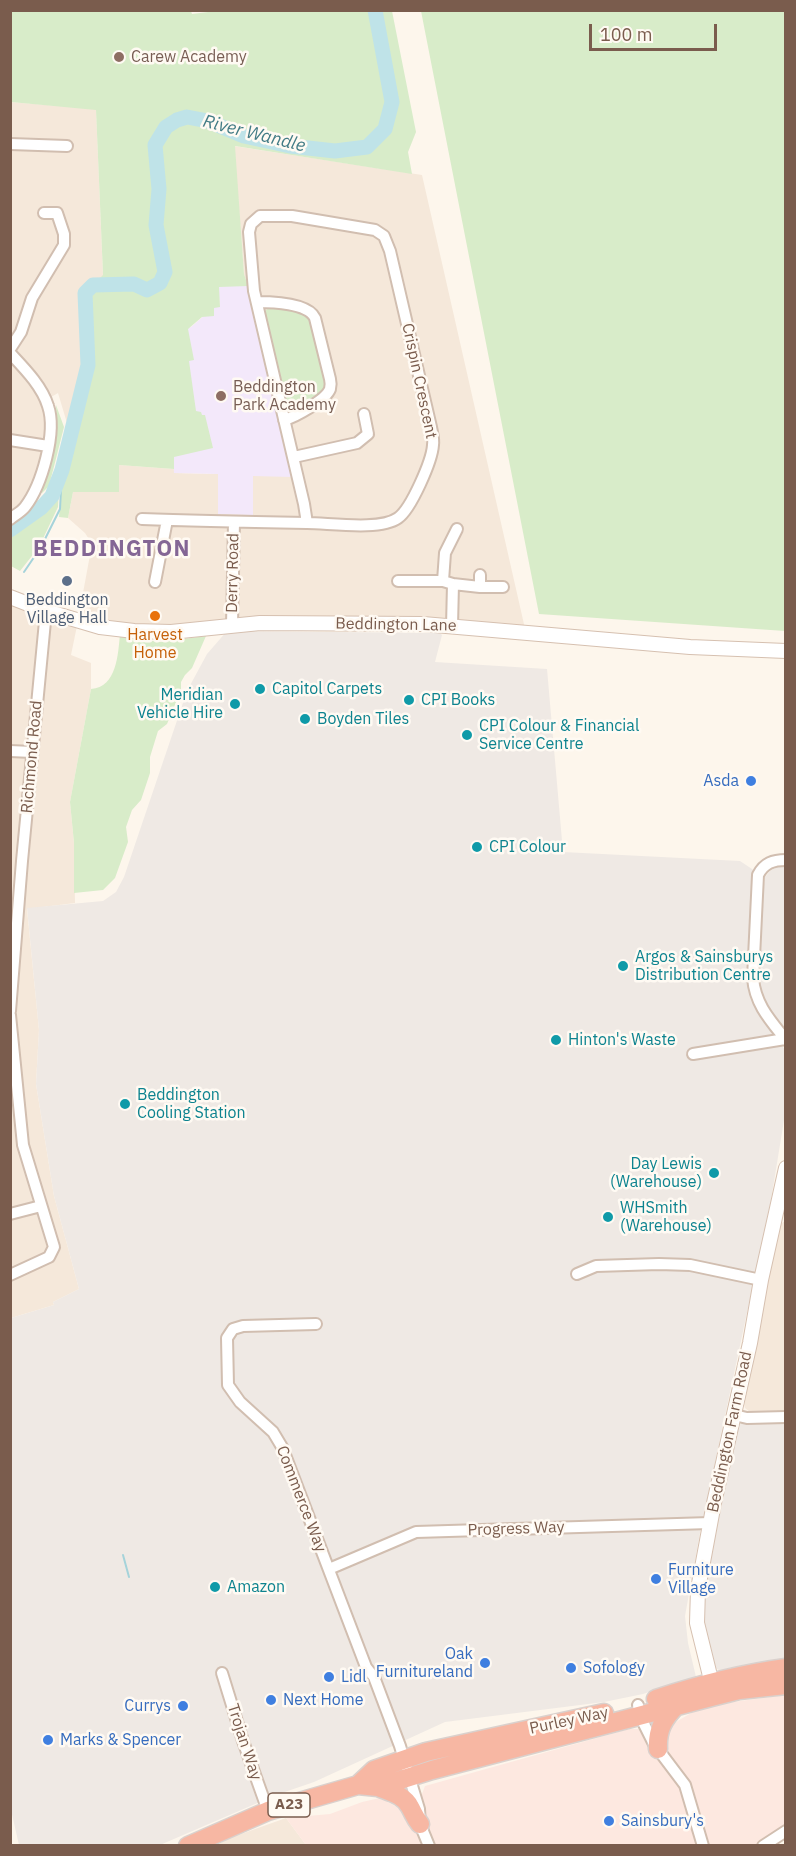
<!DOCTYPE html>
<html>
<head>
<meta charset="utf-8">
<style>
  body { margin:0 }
  #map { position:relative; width:796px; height:1856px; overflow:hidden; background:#fdf6ec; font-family:"IBM Plex Sans",sans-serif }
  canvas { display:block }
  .frame { position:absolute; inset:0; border:12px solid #7a5c4d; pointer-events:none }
  .scale { position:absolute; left:589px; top:24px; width:128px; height:27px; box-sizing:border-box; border:3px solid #7a5c4d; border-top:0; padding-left:8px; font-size:18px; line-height:21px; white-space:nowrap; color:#7a5c4d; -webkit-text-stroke:4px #fffaf3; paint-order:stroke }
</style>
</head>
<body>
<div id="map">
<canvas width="796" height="1856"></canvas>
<div class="frame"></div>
<div class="scale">100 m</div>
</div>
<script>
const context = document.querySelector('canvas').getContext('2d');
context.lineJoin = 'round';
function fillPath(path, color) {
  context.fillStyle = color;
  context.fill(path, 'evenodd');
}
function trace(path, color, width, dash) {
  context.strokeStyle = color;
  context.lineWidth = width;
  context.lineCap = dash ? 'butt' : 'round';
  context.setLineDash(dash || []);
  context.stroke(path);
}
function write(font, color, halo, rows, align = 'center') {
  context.font = font + ' "IBM Plex Sans",sans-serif';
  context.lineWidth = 5;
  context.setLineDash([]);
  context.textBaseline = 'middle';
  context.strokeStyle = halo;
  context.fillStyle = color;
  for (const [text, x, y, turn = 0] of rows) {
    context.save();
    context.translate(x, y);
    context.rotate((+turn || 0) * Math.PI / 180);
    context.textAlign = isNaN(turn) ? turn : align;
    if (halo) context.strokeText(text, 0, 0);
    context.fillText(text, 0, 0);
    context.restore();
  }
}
fillPath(new Path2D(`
  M10,102L96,109L103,276L85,293L88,365L70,433L58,393L46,400L51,416L38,482L10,519Z
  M234,146L422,175L526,633L443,625L180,631L78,621L71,655L91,663V689L70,802L74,843L75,903L27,909L39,1030L36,1084L54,1196L79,1289L53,1302L54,1305L11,1318L10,597L78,620L92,544L85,533L68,518L73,492L119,465L174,469L175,473L219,474L218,514L252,308L244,274Z
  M785,1221V1413L750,1412L745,1408L743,1400L777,1226Z
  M286,1818L306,1845L215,1846L230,1838Z`), '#f5e8da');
fillPath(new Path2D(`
  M785,1695V1835L768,1845H306L286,1818L330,1814L362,1802L380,1798L401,1809L419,1802L425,1786L629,1729H664L703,1706Z`), '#fde8e0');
fillPath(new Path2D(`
  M227,631L440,633L442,635L435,662L547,669L563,852L740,861L755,871L748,990L772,1032L785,1050V1114L771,1200L700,1533L685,1616L688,1643L696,1677L643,1694L604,1702L445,1722L314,1782L276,1795L160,1845H19L11,1810V1318L54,1305L53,1302L79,1289L54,1196L36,1084L39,1030L27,908L103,901L116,892L124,877L187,691L207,654Z
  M782,865H785V1030L761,996L760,964L763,892L765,877L771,870Z
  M757,1422L785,1423V1660L729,1668L722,1672L714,1667L701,1613L700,1586L734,1425Z`), '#efe9e4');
fillPath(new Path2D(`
  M218,286H248L292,477L253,476V515L218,514V474L174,473L166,335L191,327L214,307H220Z`), '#f3e8fa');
fillPath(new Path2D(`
  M191,11L192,14L224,10L392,11L416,132L408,152L412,174L235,146L244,274L248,286L219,287L220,307L214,308V316L202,317L188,329L194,360L189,361L196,411L201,412L202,415H205L213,448L174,457V469L119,465V492H73L68,518L59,517L62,470L88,365L85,293L103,275L96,110L11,102V11Z
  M421,11H785V631L539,614Z
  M271,306L309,313L328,388L295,413L290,412L286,409L264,312Z
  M56,405L64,427L49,486L42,493L38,490C49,461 58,436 56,405Z
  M59,489L58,507L39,547L20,571L11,566V535L52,504Z
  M120,634L143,635L145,640L160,642L206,636L192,668L185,675L181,682V690L167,724L158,731L150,757V773L141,800L132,810L126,827L128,842L115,878L103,890L74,893V843L70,802L91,689C117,687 118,654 120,634Z`), '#d8ecc9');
trace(new Path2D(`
  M24,572L41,547L60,509L62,470
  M123,1555L129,1577`), '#a5d3da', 2);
trace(new Path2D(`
  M10,530L41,508L52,496L62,470L88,365L85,293L93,285L134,284L147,290L160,283L165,272L156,225L159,189L155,145L166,127L177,120L187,117L208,121L244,136L290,146L335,151L367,147L385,129L392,102L375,10`), '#bfe3e8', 15);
const street = new Path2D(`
  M10,144L67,146
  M257,302C272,302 308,303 315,318L330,379C331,383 331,385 330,389C326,400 295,417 284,420
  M10,349L21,332L32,298L64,245V234L57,213H44
  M10,353C24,368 42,386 48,406C57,432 42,485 25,507C21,512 15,515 10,519
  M10,440L48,446
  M294,457L357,443L368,434L364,414
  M142,519C197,521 252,522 307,523C329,523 380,531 398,518C411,509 432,461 433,445C434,439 432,433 431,427L390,251L384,236L375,230L292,216H260L251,224L249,232L254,291L304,504L307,523
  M398,581H443L453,584
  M443,581L445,553L457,529
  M155,582L167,520
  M480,587H503
  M232,625L234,522
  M452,626L453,584L480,587V575
  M10,751L32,752
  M786,860C773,860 764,863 758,875L753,978C755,1004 770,1020 786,1040
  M10,1011L22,861L46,611
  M10,1015L23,1145L54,1247L49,1257L10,1275
  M693,1054L785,1039
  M10,1214L41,1206
  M577,1274L596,1266L659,1264L690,1265L761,1280
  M316,1324L243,1326L233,1329L227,1338L228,1385L240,1402L273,1432L282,1447L366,1667L374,1677L400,1746L419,1809L420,1824L429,1846
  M734,1415L747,1418L786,1417
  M329,1569L416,1532L710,1523
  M222,1673L243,1741L268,1811
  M638,1705L640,1716L654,1744L685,1785L703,1846
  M763,1846L786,1831`);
const secondary = new Path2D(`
  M10,597L46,611L100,627L134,631L171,632L260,623L423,624L690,647L786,651
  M714,1692L697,1623L698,1589L714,1503L750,1343L761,1280L786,1168`);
const highway = new Path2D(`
  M656,1699C699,1685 741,1674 786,1668
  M658,1749C657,1730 663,1719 677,1705
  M358,1785L374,1770L426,1752L604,1713
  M378,1787C390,1792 404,1795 410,1807C414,1814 415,1818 420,1824
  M188,1846L268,1811L358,1785L378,1787L432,1770L715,1696L739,1690L786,1685`);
trace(street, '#d1beb0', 14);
trace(secondary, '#d6c0b0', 16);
trace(highway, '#dad1cd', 21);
trace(street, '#fff', 10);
trace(secondary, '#fff', 14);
trace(highway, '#f7b7a3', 18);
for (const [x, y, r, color] of [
  [119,57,6,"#8d6e63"],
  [221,396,6,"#8d6e63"],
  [67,581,6,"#5c6f8a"],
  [155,616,6,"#e8710a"],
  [260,689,6,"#0f9aa8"],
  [409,700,6,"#0f9aa8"],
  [235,704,6,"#0f9aa8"],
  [305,719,6,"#0f9aa8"],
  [467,735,6,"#0f9aa8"],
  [751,781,6,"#3f7fe0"],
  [477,847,6,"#0f9aa8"],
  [623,966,6,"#0f9aa8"],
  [556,1040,6,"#0f9aa8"],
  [125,1104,6,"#0f9aa8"],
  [714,1173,6,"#0f9aa8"],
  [608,1217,6,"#0f9aa8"],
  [656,1579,6,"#3f7fe0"],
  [215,1587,6,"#0f9aa8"],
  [485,1663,6,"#3f7fe0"],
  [571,1668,6,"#3f7fe0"],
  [329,1677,6,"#3f7fe0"],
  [271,1700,6,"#3f7fe0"],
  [183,1706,6,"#3f7fe0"],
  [48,1740,6,"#3f7fe0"],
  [609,1821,6,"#3f7fe0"]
]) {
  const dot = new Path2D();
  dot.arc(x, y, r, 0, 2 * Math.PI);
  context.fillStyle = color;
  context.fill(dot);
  trace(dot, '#fffaf3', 2);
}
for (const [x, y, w] of [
  [289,1805,42]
]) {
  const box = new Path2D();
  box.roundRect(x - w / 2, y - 12, w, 24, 4.5);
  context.fillStyle = '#fffaf3';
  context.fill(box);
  trace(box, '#7a5c4d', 1.5);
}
write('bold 15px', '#7a5c4d', null, [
  ["A23",289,1805]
]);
write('16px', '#785e54', '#fffaf3', [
  ["Carew Academy",131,57],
  ["Beddington",233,387],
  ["Park Academy",233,405]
], 'left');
write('16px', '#7a5c4d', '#fffaf3', [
  ["Crispin Crescent",419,381,78],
  ["Derry Road",233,573,-89],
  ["Beddington Lane",396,625,1],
  ["Richmond Road",32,757,-85],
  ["Beddington Farm Road",730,1432,-78],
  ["Commerce Way",301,1499,69],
  ["Progress Way",516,1529,-2],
  ["Purley Way",569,1721,-12],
  ["Trojan Way",244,1742,72]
]);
write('16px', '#4e5e75', '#fffaf3', [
  ["Beddington",67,600],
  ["Village Hall",67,618]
]);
write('16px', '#c56008', '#fffaf3', [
  ["Harvest",155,635],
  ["Home",155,653]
]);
write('16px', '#0d838f', '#fffaf3', [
  ["Capitol Carpets",272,689],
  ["Meridian",223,695,"right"],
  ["Vehicle Hire",223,713,"right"],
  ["CPI Books",421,700],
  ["Boyden Tiles",317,719],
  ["CPI Colour & Financial",479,726],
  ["Service Centre",479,744],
  ["CPI Colour",489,847],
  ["Argos & Sainsburys",635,957],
  ["Distribution Centre",635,975],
  ["Hinton's Waste",568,1040],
  ["Beddington",137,1095],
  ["Cooling Station",137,1113],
  ["Day Lewis",702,1164,"right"],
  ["(Warehouse)",702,1182,"right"],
  ["WHSmith",620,1208],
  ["(Warehouse)",620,1226],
  ["Amazon",227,1587]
], 'left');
write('16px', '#366cbe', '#fffaf3', [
  ["Asda",739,781,"right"],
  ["Furniture",668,1570],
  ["Village",668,1588],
  ["Oak",473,1654,"right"],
  ["Furnitureland",473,1672,"right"],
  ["Sofology",583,1668],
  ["Lidl",341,1677],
  ["Next Home",283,1700],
  ["Currys",171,1706,"right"],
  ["Marks & Spencer",60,1740],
  ["Sainsbury's",621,1821]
], 'left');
write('italic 18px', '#437c86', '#fffaf3', [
  ["River Wandle",254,134,14]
]);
context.letterSpacing = '1.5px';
write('bold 22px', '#846695', '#fffaf3', [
  ["BEDDINGTON",112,550]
]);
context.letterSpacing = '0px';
</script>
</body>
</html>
